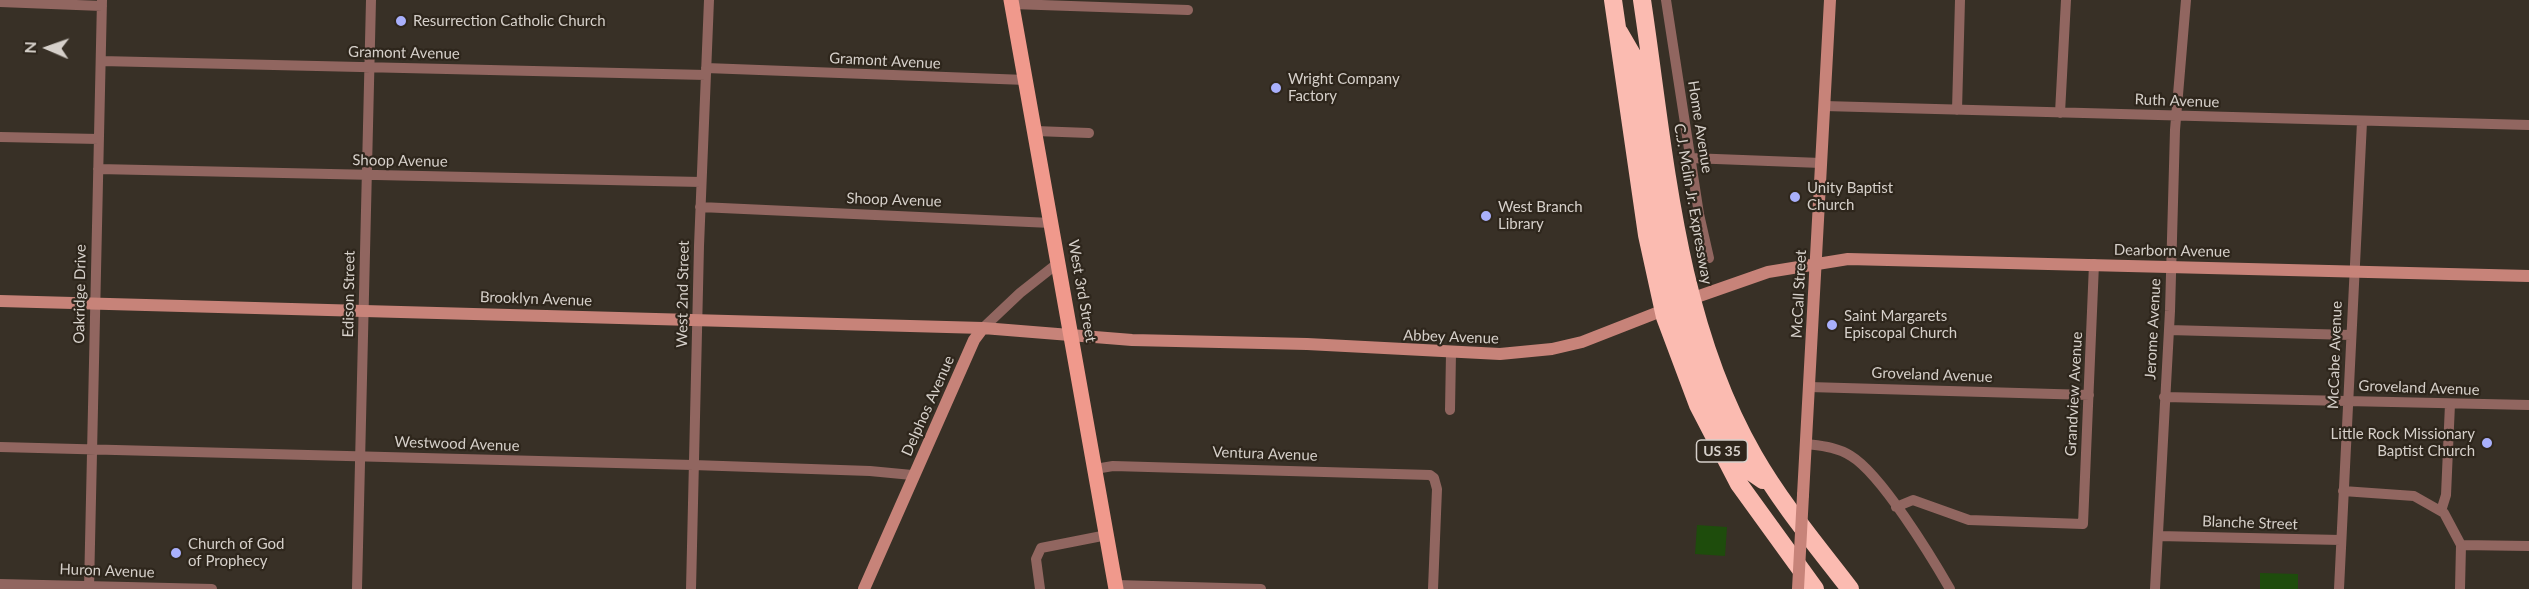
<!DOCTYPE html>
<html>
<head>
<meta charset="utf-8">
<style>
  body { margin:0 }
  #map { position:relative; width:2529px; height:589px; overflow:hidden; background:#383026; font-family:Lato,sans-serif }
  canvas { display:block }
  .north { position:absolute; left:18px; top:18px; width:60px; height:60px; -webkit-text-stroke:4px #2e261c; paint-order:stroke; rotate:272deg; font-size:16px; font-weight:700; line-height:24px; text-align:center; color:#d6d0ca }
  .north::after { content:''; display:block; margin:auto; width:21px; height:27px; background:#d6d0ca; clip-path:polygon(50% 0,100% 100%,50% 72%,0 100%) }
</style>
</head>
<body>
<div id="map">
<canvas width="2529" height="589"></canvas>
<div class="north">N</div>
</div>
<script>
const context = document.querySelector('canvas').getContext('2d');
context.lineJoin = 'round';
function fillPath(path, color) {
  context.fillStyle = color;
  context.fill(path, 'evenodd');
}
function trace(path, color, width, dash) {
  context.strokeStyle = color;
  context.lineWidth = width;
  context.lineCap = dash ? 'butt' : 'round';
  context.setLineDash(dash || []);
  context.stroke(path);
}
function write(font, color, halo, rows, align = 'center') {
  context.font = font + ' Lato,sans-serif';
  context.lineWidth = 4.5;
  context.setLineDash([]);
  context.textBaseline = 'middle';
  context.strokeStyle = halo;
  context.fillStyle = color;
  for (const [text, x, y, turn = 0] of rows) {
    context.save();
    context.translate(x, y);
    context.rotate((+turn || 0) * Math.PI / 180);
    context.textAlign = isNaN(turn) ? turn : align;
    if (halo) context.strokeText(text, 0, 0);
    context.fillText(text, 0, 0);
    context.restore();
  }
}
fillPath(new Path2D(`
  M1697,525L1727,527L1725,556L1695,554Z
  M2260,573L2298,574V589H2260Z`), '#1e4c0c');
trace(new Path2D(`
  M1666,0L1699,214L1709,258
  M0,2L102,6
  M1012,4L1188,10
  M101,61L706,75
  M706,68L1026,80
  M1824,106L2529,125
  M1957,110L1960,0
  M2060,113L2066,0
  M1035,131L1089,133
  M0,137L99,139
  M1690,158L1821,163
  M98,169L701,182
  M700,207L1051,223
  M983,328L1020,293L1058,263
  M2169,330L2351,335
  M1809,387L2089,395
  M2164,397L2529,405
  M1450,410L1451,353
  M1806,444C1822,446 1837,447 1851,456C1881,474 1931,556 1950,589
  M0,447L693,465L870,471L912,475
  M1095,469L1113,466L1430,475L1434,478L1437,489L1433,589
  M2343,491L2414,496L2444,513L2461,545L2460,589
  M1896,507L1913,500L1969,520L2083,524L2094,264
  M2441,511L2446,495L2450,404
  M2158,536L2341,540
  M2461,545L2529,546
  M0,584L212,589
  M1116,585L1261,589
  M89,589L102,0
  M357,589L371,0
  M691,589L699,246L709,0
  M1040,589L1036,559L1041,548L1107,535
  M2155,589L2170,311L2175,130L2186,0
  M2339,589L2362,122`), '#916660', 10);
trace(new Path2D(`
  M0,301L983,328L1132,340L1307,344L1500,354L1552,349L1582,342L1669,308
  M1685,301L1768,272L1848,259L2529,276
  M1803,495L1830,0
  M864,589L974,340L983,328`), '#c78379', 12);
trace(new Path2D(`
  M1011,0L1116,589`), '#f0998c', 15);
trace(new Path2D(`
  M1613,0L1647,235L1665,317L1698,405L1739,484L1815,589
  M1642,0C1665,153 1675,319 1754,456C1781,503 1817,546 1850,589
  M1619,32L1637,63L1666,250L1688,341L1734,447L1750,471L1763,480`), '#fbbbb1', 18);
trace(new Path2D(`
  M1798,589L1803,495`), '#c78379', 12);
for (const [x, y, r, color] of [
  [401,21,6,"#a9b0fc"],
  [1276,88,6,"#a9b0fc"],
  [1795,197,6,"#a9b0fc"],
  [1486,216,6,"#a9b0fc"],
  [1832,325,6,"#a9b0fc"],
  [2487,443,6,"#a9b0fc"],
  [176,553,6,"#a9b0fc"]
]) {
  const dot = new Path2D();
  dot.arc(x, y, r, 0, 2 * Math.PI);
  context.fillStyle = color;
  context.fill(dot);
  trace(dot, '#2e261c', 2);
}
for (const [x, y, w] of [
  [1722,451,51]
]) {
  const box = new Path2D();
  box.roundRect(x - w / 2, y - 11, w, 22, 4.5);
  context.fillStyle = '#2e261c';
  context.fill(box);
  trace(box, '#d6d0ca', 1.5);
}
write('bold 14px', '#d6d0ca', null, [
  ["US 35",1722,451]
]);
write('15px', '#d6d0ca', '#2e261c', [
  ["Resurrection Catholic Church",413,21],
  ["Wright Company",1288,79],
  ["Factory",1288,96],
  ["Unity Baptist",1807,188],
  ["Church",1807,205],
  ["West Branch",1498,207],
  ["Library",1498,224],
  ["Saint Margarets",1844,316],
  ["Episcopal Church",1844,333],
  ["Little Rock Missionary",2475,434,"right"],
  ["Baptist Church",2475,451,"right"],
  ["Church of God",188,544],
  ["of Prophecy",188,561]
], 'left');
write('15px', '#d6d0ca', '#2e261c', [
  ["Gramont Avenue",404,53,1],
  ["Gramont Avenue",885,61,3],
  ["Ruth Avenue",2177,101,2],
  ["Home Avenue",1700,127,81],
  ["Shoop Avenue",400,161,1],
  ["Shoop Avenue",894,200,2],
  ["C.J. Mclin Jr. Expressway",1693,204,80],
  ["Dearborn Avenue",2172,251,1],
  ["West 3rd Street",1082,291,80],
  ["Oakridge Drive",80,294,-89],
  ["Edison Street",349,294,-89],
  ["West 2nd Street",683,294,-89],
  ["McCall Street",1799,294,-87],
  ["Brooklyn Avenue",536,299,2],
  ["Jerome Avenue",2153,329,-87],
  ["Abbey Avenue",1451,337,2],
  ["McCabe Avenue",2335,355,-88],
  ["Groveland Avenue",1932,375,2],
  ["Groveland Avenue",2419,388,2],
  ["Grandview Avenue",2074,394,-87],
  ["Delphos Avenue",928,406,-66],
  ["Westwood Avenue",457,444,2],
  ["Ventura Avenue",1265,454,2],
  ["Blanche Street",2250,523,2],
  ["Huron Avenue",107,571,2]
]);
</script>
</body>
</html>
